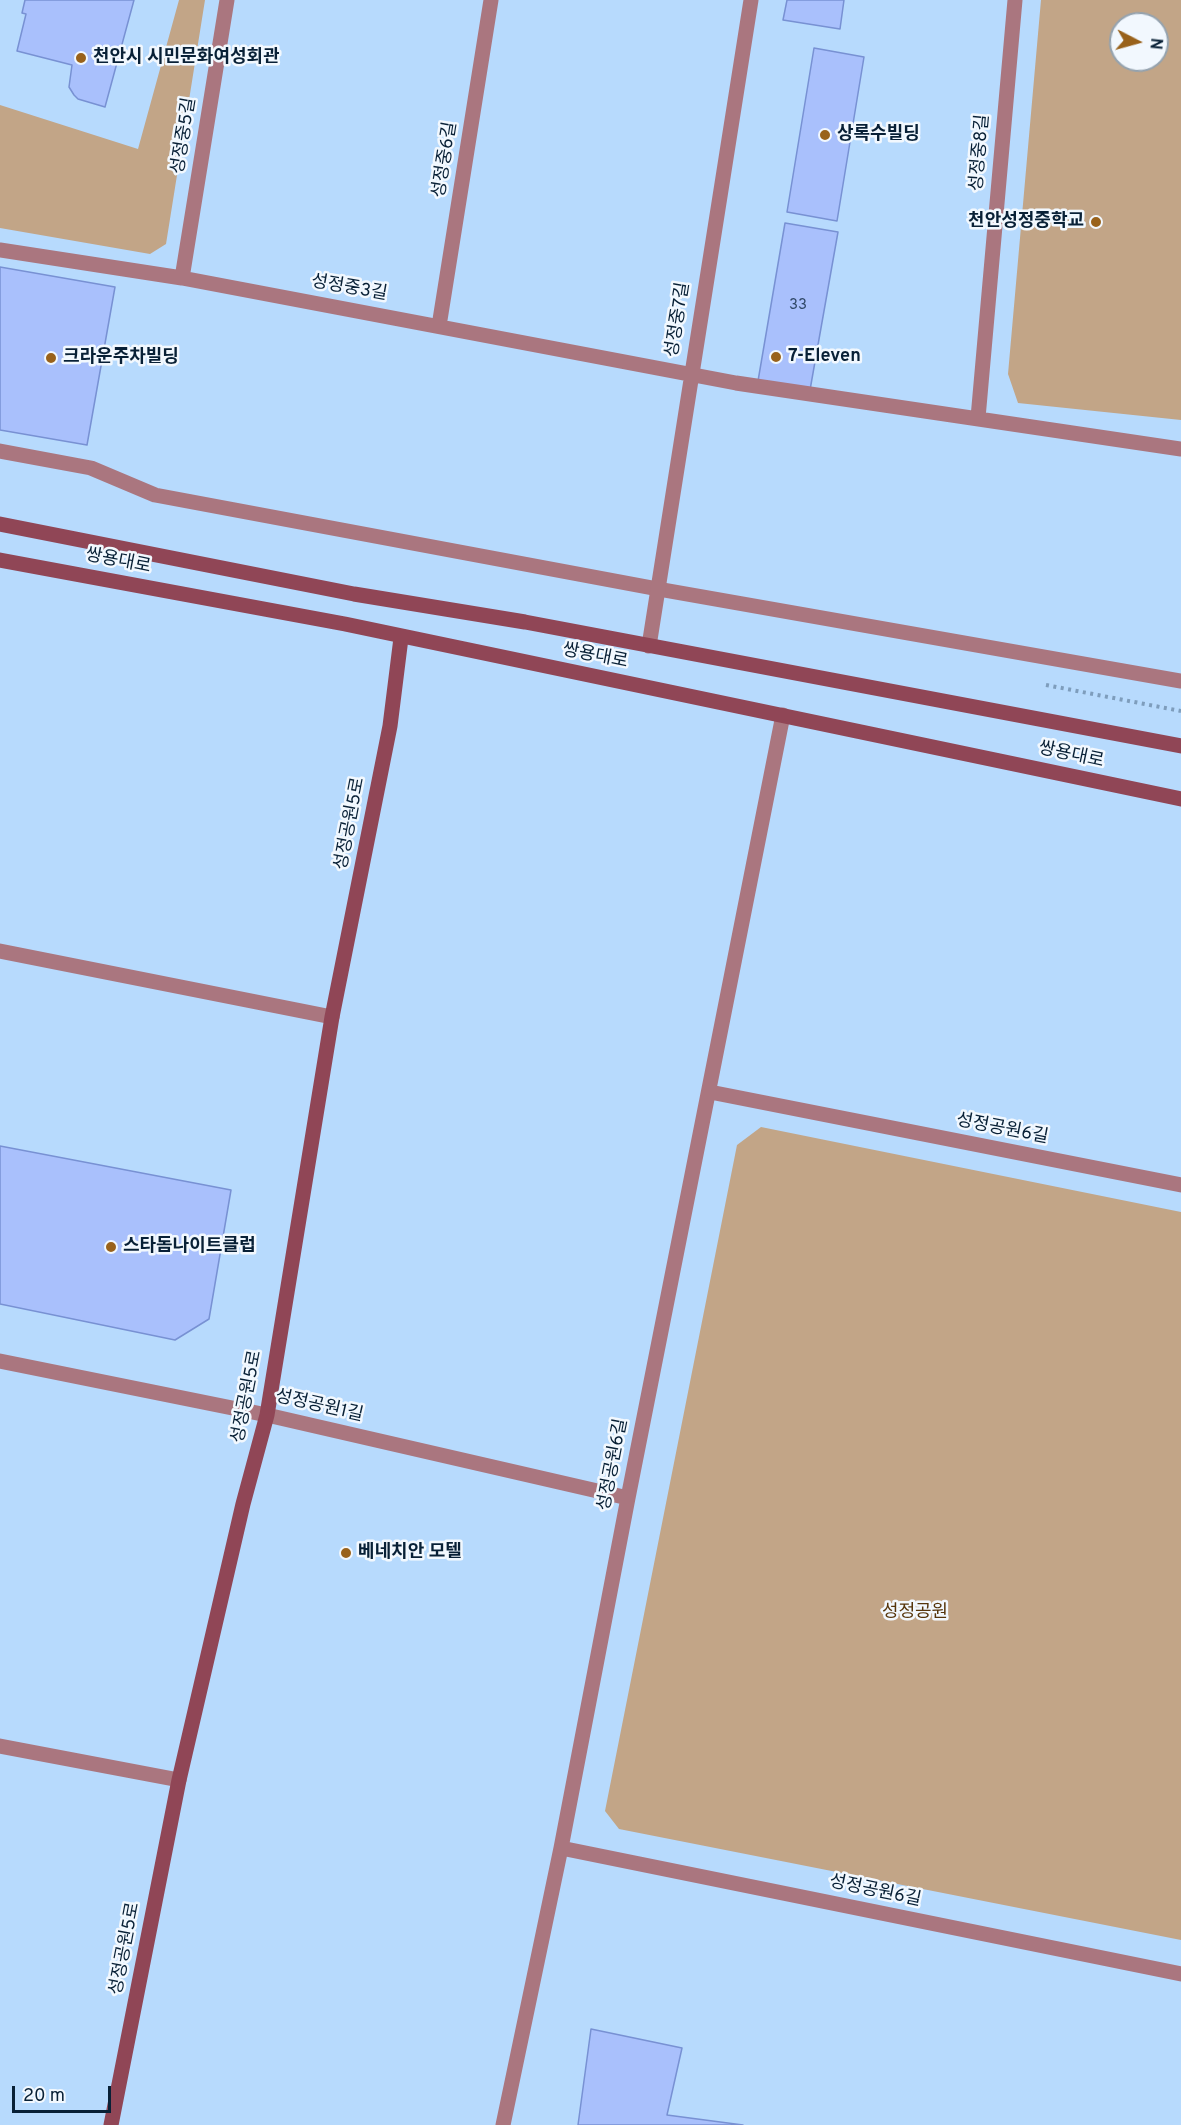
<!DOCTYPE html>
<html>
<head>
<meta charset="utf-8">
<style>
  body { margin:0 }
  #map { position:relative; width:1181px; height:2125px; overflow:hidden; background:#b7dafd; font-family:Overpass,sans-serif }
  canvas { display:block }
  .north { position:absolute; left:1109px; top:12px; width:60px; height:60px; box-sizing:border-box; background:#f2f8fe; border:2px solid #94a2ae; border-radius:50%; rotate:96deg; font-size:16px; font-weight:700; line-height:24px; text-align:center; color:#082036 }
  .north::after { content:''; display:block; margin:auto; width:21px; height:27px; background:#99621b; clip-path:polygon(50% 0,100% 100%,50% 72%,0 100%) }
  .scale { position:absolute; left:12px; top:2086px; width:99px; height:27px; box-sizing:border-box; border:3px solid #082036; border-top:0; padding-left:8px; font-size:18px; line-height:21px; white-space:nowrap; color:#082036; -webkit-text-stroke:4px #f2f8fe; paint-order:stroke }
</style>
</head>
<body>
<div id="map">
<canvas width="1181" height="2125"></canvas>
<div class="north">N</div>
<div class="scale">20 m</div>
</div>
<script>
const context = document.querySelector('canvas').getContext('2d');
context.lineJoin = 'round';
function fillPath(path, color) {
  context.fillStyle = color;
  context.fill(path, 'evenodd');
}
function trace(path, color, width, dash) {
  context.strokeStyle = color;
  context.lineWidth = width;
  context.lineCap = dash ? 'butt' : 'round';
  context.setLineDash(dash || []);
  context.stroke(path);
}
function write(font, color, halo, rows, align = 'center') {
  context.font = font + ' Overpass,"Noto Sans KR",sans-serif';
  context.lineWidth = 5;
  context.setLineDash([]);
  context.textBaseline = 'middle';
  context.strokeStyle = halo;
  context.fillStyle = color;
  for (const [text, x, y, turn = 0] of rows) {
    context.save();
    context.translate(x, y);
    context.rotate((+turn || 0) * Math.PI / 180);
    context.textAlign = isNaN(turn) ? turn : align;
    if (halo) context.strokeText(text, 0, 0);
    context.fillText(text, 0, 0);
    context.restore();
  }
}
fillPath(new Path2D(`
  M179,0H205L166,244L150,254L0,228V105L138,149Z
  M1041,0H1181V420L1018,403L1008,374ZM1121,24H1157V60H1121Z
  M761,1127L1181,1212V1940L619,1829L605,1811L737,1145Z`), '#c2a587');
const building = new Path2D(`
  M25,0H134L105,107L78,99L74,95L69,87L72,65L17,51L26,14L22,13Z
  M787,0H844L840,29L783,20Z
  M814,48L864,57L837,221L787,212Z
  M785,223L838,232L810,390L758,381Z
  M0,267L115,287L87,445L0,430Z
  M0,1146L231,1190L209,1319L175,1340L0,1304Z
  M591,2029L682,2048L667,2115L743,2125H578Z`);
fillPath(building, '#a9c0fc');
trace(building, '#7891d3', 1.5);
trace(new Path2D(`
  M1046,685L1181,711`), '#7e9dbc', 4, [3, 4.5]);
trace(new Path2D(`
  M0,451L91,468L155,495L658,589L1181,681`), '#aa767f', 15);
trace(new Path2D(`
  M0,250L182,278L736,383L1181,449
  M182,278L227,0
  M439,326L491,0
  M978,418L1015,0
  M649,646L751,0
  M0,951L332,1017
  M710,1092L1181,1185
  M0,1361L267,1415L628,1498
  M0,1746L179,1780
  M561,1848L1181,1974
  M503,2125L561,1848L628,1498L783,715`), '#aa767f', 15);
trace(new Path2D(`
  M0,524L354,594L525,622L1181,746
  M0,560L345,624L1181,799
  M111,2125L179,1780L243,1504L267,1415L332,1017L390,726L401,638`), '#904656', 15);
for (const [x, y, r, color] of [
  [81,58,6,"#99621b"],
  [825,135,6,"#99621b"],
  [1096,222,6,"#99621b"],
  [776,357,6,"#99621b"],
  [51,358,6,"#99621b"],
  [111,1247,6,"#99621b"],
  [346,1553,6,"#99621b"]
]) {
  const dot = new Path2D();
  dot.arc(x, y, r, 0, 2 * Math.PI);
  context.fillStyle = color;
  context.fill(dot);
  trace(dot, '#f2f8fe', 2);
}
write('15px', '#304868', null, [
  ["33",798,306]
]);
write('bold 18px', '#082036', '#f2f8fe', [
  ["천안시 시민문화여성회관",93,58],
  ["상록수빌딩",837,135],
  ["천안성정중학교",1084,222,"right"],
  ["7-Eleven",788,357],
  ["크라운주차빌딩",63,358],
  ["스타돔나이트클럽",123,1247],
  ["베네치안 모텔",358,1553]
], 'left');
write('18px', '#082036', '#f2f8fe', [
  ["성정중5길",185,136,-81],
  ["성정중8길",981,153,-85],
  ["성정중6길",446,160,-81],
  ["성정중3길",349,289,10],
  ["성정중7길",679,320,-81],
  ["쌍용대로",118,562,11],
  ["쌍용대로",595,657,11],
  ["쌍용대로",1071,756,12],
  ["성정공원5로",351,824,-79],
  ["성정공원6길",1002,1130,11],
  ["성정공원5로",248,1397,-79],
  ["성정공원1길",319,1407,13],
  ["성정공원6길",614,1465,-79],
  ["성정공원6길",875,1892,12],
  ["성정공원5로",126,1949,-79]
]);
write('18px', '#56350b', '#f2f8fe', [
  ["성정공원",915,1613]
]);
</script>
</body>
</html>
